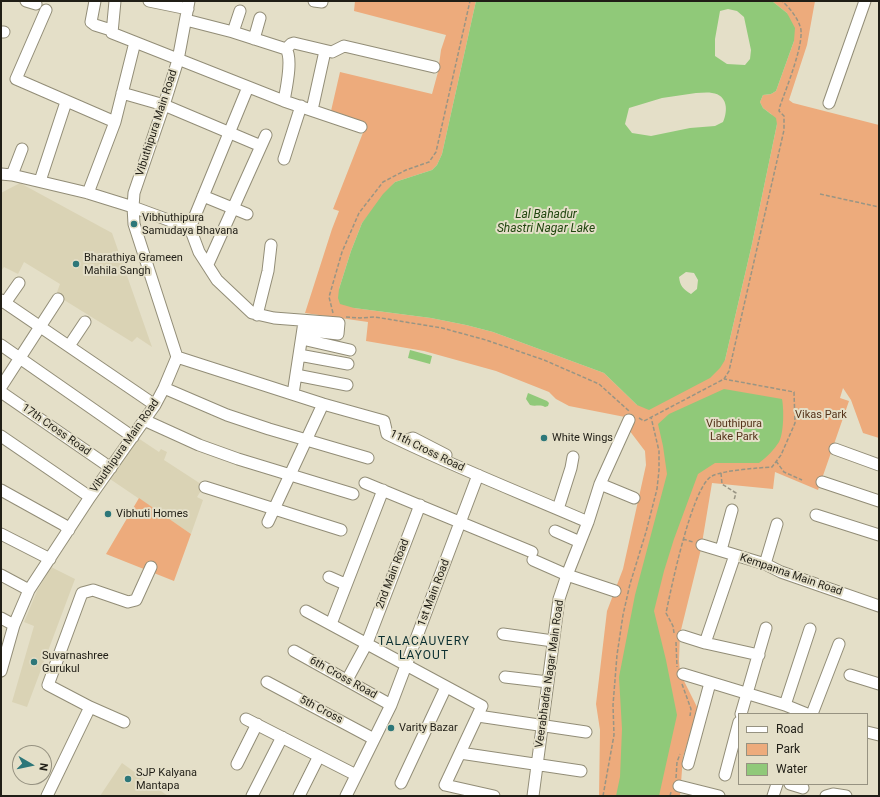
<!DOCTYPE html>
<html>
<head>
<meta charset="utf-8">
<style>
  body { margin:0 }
  #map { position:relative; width:880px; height:797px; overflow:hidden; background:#e4dfc8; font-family:Roboto,sans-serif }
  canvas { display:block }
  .frame { position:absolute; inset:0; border:2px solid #201e16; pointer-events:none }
  .legend { position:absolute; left:738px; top:713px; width:130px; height:72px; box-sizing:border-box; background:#e4dfc8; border:1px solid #969281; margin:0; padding:5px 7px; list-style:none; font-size:12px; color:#201e16 }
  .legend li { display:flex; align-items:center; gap:8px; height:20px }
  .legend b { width:20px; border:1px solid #969281 }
  .north { position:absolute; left:12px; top:745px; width:40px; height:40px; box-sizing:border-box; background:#e4dfc8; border:1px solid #969281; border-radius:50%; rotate:99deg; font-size:11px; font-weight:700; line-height:16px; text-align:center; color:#201e16 }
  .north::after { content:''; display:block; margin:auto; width:14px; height:18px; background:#2d7779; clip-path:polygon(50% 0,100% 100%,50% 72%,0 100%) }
</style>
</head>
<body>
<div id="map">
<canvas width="880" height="797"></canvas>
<div class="frame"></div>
<ul class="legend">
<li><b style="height:5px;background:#fff"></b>Road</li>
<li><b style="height:11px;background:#edab7c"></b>Park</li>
<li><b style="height:11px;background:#90c979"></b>Water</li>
</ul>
<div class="north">N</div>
</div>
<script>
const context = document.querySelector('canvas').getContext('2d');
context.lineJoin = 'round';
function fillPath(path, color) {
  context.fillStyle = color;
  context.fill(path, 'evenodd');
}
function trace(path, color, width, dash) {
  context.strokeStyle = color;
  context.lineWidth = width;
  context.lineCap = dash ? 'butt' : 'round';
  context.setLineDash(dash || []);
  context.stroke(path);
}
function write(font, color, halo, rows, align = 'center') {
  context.font = font + ' Roboto,sans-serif';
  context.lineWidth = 4;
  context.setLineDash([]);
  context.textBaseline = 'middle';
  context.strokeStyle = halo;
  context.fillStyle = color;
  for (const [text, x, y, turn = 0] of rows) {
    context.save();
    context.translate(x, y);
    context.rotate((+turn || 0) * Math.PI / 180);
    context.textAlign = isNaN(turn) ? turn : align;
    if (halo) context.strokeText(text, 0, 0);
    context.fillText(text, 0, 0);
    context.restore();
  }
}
fillPath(new Path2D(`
  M20,183L112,233L152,347L137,337L132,342L56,295L60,284L24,262L18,274L4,267L1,271V193Z
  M138,438L159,452L161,449L167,452L164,460L204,486L197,497L203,500L191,534L110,479Z
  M51,567L75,579L27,707L12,702L34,626L24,622L37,591Z
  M122,763L168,796H100Z`), '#dad3b5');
fillPath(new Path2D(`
  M355,1H476L442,154L437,165L432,170L395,182L362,223L351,251L339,289L354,308L431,318L466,325L493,332L604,373L637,405L725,360L752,244L777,124L771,114L763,108L760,102L763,95L771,94L776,91L794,41L787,13L772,1H815L807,45L789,100L793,103L879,125V438L863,433L851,400L843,388L840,398L849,401L818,490L775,472L773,489L712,483L701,549L680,634L679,661L680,673L698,709L683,757L680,796H599L600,730L596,704L607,611L623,569L646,465L645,451L629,430L625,417L569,406L556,399L549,392L496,371L424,351L366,341L368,322L305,313L332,229L339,211L333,209L366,125L331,111L340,72L432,94L438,72L441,50L446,35L354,11Z
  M139,498L191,534L174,581L106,554Z`), '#edab7c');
fillPath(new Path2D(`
  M476,1H772L787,13L795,28L794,41L776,91L771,94L763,95L760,102L763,108L776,118L777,124L752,244L725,360L720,368L710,378L649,410L637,405L604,373L493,332L466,325L431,318L354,308L340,304L338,298L339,289L351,251L362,223L383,194L395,182L432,170L437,165L442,154ZM728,9L737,11L744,17L751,50L750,59L745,65L727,64L715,56V39L720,11ZM696,93C701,93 707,92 712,93C728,95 728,111 723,122L715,126L690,128L651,136L632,133L625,124L629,108L662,98ZM686,272L694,273L698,280L697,289L691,294C683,289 680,286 679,277Z
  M410,350L432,356L430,364L408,358Z
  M724,389L782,399C784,409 784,433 779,442C774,450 767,457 759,463H715L698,474L674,539L664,571L654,611L666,660L677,715L659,796H616L620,777L622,729L619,677L635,595L667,474L663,446L658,424L669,414Z
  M528,393L547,401L549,403L548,406L545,407C540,404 535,407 530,405L526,399Z`), '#90c979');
const minor = new Path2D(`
  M26,1L36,4
  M95,1L91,22L95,25L111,30
  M115,1L112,33L284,101L361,127
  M149,1L188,9
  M314,1L322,2
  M46,10L16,79L115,122
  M186,20L233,32L286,49C293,59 286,89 284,101
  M1,32H4
  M233,32L240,11
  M254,39L260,18
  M286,49L291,44L294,43L332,52L344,46L434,67
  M122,93L164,105L261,146
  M829,103L865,1
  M312,110L325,51
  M284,159L301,106
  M1,174L12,175L88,193L133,207L190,228L199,252L217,280L252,313L274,318L339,323L338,334L303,330
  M12,175L22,149
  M40,181L66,102
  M88,193L115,122L135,42
  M203,196L247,214
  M190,228L248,87
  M208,264L266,135
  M1,300L155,405
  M5,303L19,283
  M257,315L268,271L271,245
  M302,339L350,350
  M1,345L133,437
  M69,346L85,322
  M299,355L348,364
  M177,357L323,404L384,421L387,434C452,466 521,493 588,522
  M296,375L347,385
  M1,387L58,299
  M164,388L227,415L269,429L368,458
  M1,392L111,468
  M293,394L304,322
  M144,420L199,445L238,459L353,494
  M1,436L90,497
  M404,442L407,440L413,438L446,455
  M835,449L879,465
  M822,482L879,501
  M365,483L532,552
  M600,484L634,498
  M205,487L341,530
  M1,490L64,525L69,530
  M558,509L571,468L573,457
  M816,515L879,535
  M268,522L323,404
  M555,531L580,542
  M1,534L50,559
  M702,545L765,564L781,572L879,606
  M721,550L732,510
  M735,555L705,643L759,655
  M533,560L567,575L615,591
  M765,564L777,524
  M1,575L29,590
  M329,577L345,584
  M306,611L482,706L445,785L494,796
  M1,618L14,625
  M331,624L383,490
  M503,634L553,641
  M683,636L705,643
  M294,651L391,705
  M1,671L14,625L29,590L90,497L155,405L164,388L177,357L134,224L133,207L134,193L164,105L178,60L189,1
  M683,674L785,705L807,714
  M850,675L879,684
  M505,677L548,682
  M347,680L367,643L420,505
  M267,682L374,739
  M785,705L810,629
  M90,707L48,685L82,593L93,590L128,602L136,600L151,567
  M741,714L766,628
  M812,714L839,644
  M478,716L586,732
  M246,719L356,775
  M867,732L879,735
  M460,753L581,771
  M237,764L257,724
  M688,764L710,683
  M725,775L739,722
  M401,783L446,687
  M790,784L803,788
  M679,786L719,796
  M47,796L90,707L124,722
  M252,796L282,737
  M299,796L319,756
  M346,796L391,705L478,475
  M533,796L559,599L567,575L588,522L600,484L629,420
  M773,796L777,784
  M826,796L833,794L846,796`);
trace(minor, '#928d77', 13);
trace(new Path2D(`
  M820,194L879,207
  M333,313L329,297L342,252L359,213L383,182L406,170L429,162L436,152L470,1
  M346,317L360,318L375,317L442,328L486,340L544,360L599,384L629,411
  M639,418L644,421L724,379L729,371L784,130V116L779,111L780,106C786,89 806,40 800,26C797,17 789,7 782,1
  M776,461L784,472L802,480
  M721,473L722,484L736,493L734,500
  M683,539L693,542
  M674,633L673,626L666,613C671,589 692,486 712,476C724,470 758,468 772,467L781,455L795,423L794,392L724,379
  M676,642L677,667
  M682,684L691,709L690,716
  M676,778L677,762L680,754
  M603,796L614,735L613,705L617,655L623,615L630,584L646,532L657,489L659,470V451L651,417
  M670,796L671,792`), '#999584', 1.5, [4, 2]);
trace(minor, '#fff', 11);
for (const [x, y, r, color] of [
  [134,224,4,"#2d7779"],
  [76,264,4,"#2d7779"],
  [544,438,4,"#2d7779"],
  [108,514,4,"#2d7779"],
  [34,662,4,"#2d7779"],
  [391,728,4,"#2d7779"],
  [128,779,4,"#2d7779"]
]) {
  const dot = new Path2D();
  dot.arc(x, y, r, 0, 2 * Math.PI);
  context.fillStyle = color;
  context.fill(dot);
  trace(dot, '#e4dfc8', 1.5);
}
write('11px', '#201e16', '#e4dfc8', [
  ["Vibuthipura Main Road",157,123,-72],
  ["17th Cross Road",56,430,35],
  ["Vibuthipura Main Road",125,446,-55],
  ["11th Cross Road",427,451,26],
  ["2nd Main Road",393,574,-69],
  ["Kempanna Main Road",791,575,19],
  ["1st Main Road",434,593,-69],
  ["Veerabhadra Nagar Main Road",550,674,-82],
  ["6th Cross Road",343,678,29],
  ["5th Cross",321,710,28]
]);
write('11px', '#201e16', '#e4dfc8', [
  ["Vibhuthipura",142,218],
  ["Samudaya Bhavana",142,231],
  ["Bharathiya Grameen",84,258],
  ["Mahila Sangh",84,271],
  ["White Wings",552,438],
  ["Vibhuti Homes",116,514],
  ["Suvarnashree",42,656],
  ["Gurukul",42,669],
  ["Varity Bazar",399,728],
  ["SJP Kalyana",136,773],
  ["Mantapa",136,786]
], 'left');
write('11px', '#56341b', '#e4dfc8', [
  ["Vikas Park",821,415],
  ["Vibuthipura",734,424],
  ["Lake Park",734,437]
]);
write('italic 12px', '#21460f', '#e4dfc8', [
  ["Lal Bahadur",546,215],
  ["Shastri Nagar Lake",546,229]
]);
context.letterSpacing = '1px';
write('12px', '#0b2f30', '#e4dfc8', [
  ["TALACAUVERY",424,642],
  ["LAYOUT",424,656]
]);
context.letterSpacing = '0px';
</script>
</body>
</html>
